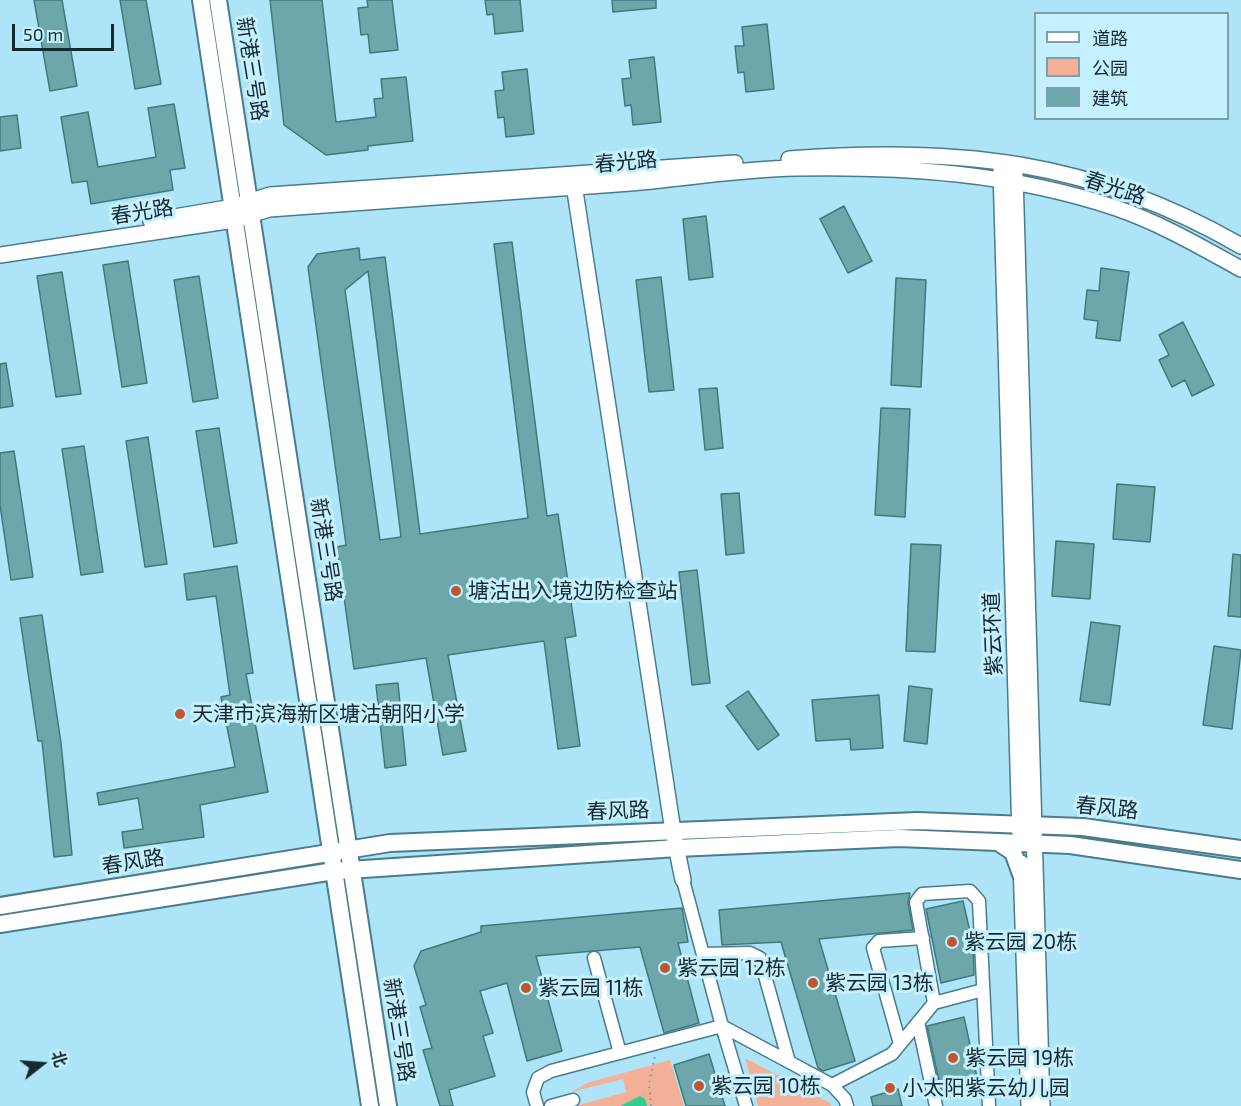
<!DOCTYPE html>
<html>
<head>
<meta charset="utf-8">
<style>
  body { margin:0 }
  #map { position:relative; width:1241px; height:1106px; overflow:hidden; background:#aee4f7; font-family:"Exo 2","Noto Sans SC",sans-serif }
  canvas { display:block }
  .legend { position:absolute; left:1034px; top:12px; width:195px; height:108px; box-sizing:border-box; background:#c5f0ff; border:2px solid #7ea0ac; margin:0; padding:8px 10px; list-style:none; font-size:18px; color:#142930 }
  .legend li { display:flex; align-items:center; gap:12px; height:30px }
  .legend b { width:30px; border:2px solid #7ea0ac }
  .north { position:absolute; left:12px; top:1034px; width:60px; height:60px; -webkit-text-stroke:4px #c5f0ff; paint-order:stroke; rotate:73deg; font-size:16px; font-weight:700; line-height:24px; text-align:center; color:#142930 }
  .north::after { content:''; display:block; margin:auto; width:21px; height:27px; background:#142930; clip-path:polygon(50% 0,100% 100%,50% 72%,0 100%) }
  .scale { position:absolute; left:12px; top:24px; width:102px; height:27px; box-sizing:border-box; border:3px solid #142930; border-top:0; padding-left:8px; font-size:18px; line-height:21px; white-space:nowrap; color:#142930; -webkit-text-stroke:4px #c5f0ff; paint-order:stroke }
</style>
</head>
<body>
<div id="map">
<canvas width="1241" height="1106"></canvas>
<ul class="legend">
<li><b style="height:8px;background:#fff"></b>道路</li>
<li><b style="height:16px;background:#f4b097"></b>公园</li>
<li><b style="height:16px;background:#6da7ac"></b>建筑</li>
</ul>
<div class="north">北</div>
<div class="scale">50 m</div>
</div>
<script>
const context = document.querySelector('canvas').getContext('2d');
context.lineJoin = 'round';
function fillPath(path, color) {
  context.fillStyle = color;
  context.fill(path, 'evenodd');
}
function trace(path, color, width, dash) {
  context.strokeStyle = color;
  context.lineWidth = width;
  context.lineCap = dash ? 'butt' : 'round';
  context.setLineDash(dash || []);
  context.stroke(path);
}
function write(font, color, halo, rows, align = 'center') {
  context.font = font + ' "Exo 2","Noto Sans SC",sans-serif';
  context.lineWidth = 6;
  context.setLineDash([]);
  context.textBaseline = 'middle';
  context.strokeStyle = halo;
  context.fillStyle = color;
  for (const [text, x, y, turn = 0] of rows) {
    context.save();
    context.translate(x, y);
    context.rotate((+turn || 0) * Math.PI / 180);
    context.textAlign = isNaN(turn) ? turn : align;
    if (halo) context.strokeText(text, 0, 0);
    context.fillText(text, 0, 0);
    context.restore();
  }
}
fillPath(new Path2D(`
  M745,1058L830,1103L831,1106H758Z
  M670,1060L684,1106H575L626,1092L623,1079L571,1092L587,1083Z`), '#f4b097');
fillPath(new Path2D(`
  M640,1096L645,1099L647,1106H620Z`), '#2fce91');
const building = new Path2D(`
  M34,0H62L77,86L50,91Z
  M120,0H146L161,84L135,89Z
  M270,0H322L336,122L376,117L374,99L383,98L381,79L406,77L413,141L368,146V150L326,155L284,125Z
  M367,0H392L398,50L370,53L368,34L361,35L358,8L368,7Z
  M485,0H520L523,31L495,34L493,14L487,15Z
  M612,0H656V8L613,12Z
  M767,24L774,89L746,92L744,72L738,73L735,46H744L742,27Z
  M654,57L661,122L633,125L631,105L625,106L622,79L631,78L629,60Z
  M527,69L534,134L506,137L504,117L498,118L495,91L504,90L502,72Z
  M174,104L185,168L170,170L173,190L91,204L87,181L72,183L61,117L88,112L98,167L156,157L148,108Z
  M17,115L21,148L0,151V117Z
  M844,206L872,261L848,273L820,219Z
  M706,216L713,277L689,280L683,219Z
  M512,242L547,516L558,514L576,636L565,638L580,746L558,749L544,641L448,655L466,751L443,755L426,658L354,669L337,547L346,545L308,267L317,254L359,248L360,260L385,257L420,534L528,518L494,244ZM368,271L401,537L380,540L345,290Z
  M128,261L147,383L122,387L103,265Z
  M1101,268L1129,272L1120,341L1096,338L1098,321L1084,319L1087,290L1099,291Z
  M62,272L81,394L56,397L37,276Z
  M199,276L218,398L193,402L174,280Z
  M661,277L674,390L649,392L636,280Z
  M896,278L926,280L921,387L891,385Z
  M1183,322L1214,385L1192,396L1185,380L1172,387L1159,360L1169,355L1159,335Z
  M6,363L13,406L0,408V364Z
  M717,388L723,448L705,450L699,389Z
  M881,408L910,409L905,517L875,515Z
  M219,428L237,543L214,547L196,431Z
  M148,437L167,564L145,567L126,441Z
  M84,446L103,572L81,575L62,449Z
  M14,451L33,577L11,580L0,505V453Z
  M1117,484L1155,487L1150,542L1113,539Z
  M739,493L744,553L726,555L721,494Z
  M1056,541L1094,544L1090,599L1052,596Z
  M911,544L941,545L935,652L906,651Z
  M1233,554L1241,555V617L1228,616Z
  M237,566L253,673L246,674L268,792L200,805L204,837L124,848L122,832L143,829L138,798L99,805L97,793L235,767L221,697L230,695L216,596L187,600L184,574Z
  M697,570L710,683L692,685L679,572Z
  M42,615L61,743L72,855L54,857L42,741H38L20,618Z
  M1091,622L1120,626L1110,705L1080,701Z
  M1214,646L1241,650L1232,729L1203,725Z
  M398,683L406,765L385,768L376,685Z
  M909,686L932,689L927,744L904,741Z
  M748,691L779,735L758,750L726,706Z
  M879,695L883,748L851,750L850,739L816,741L812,700Z
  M910,893L908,903L913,930L819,939L855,1061L823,1071L818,1068L781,942L722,945L719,910Z
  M963,901L973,945L974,975L941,983L926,909Z
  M682,908L688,942L678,943L699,1023L664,1033L640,947L536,956L562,1051L527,1061L507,983L480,991L493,1033L483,1036L495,1076L449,1090L453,1106H440L423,1050L432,1048L420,1007L426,1005L414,966L421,951L481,932V926Z
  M964,1017L980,1091L943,1099L927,1026Z
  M709,1054L725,1106H686L674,1065Z
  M898,1089L902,1106H873L871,1097Z`);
fillPath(building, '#6da7ac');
trace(building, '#40797d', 1.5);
const minor = new Path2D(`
  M683,880L722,1026L832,1085L845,1099L847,1106
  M703,954L750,953L760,958L789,1062
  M594,958L620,1053
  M934,1003L983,990
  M918,1022L936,1106
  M900,1044L873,948L879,941L923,938
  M832,1085L892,1054L934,1003L916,902L922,894L970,891L979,901L989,1106
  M537,1106L533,1092L538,1078L551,1071L722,1026L746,1106
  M551,1106L573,1100`);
const tertiary = new Path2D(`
  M789,159C956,146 1093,160 1241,246
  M1001,170L1020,836
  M1015,175L1042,1106
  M573,178L673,831L683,880
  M151,221L233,207L270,195L735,163
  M0,255L234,220L269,209C385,201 501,193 617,184C676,180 736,169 796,168C904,166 1012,173 1116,208C1160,223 1201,247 1241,269
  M1021,863L1029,1106`);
const secondary = new Path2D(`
  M201,0L370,1106
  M218,0L388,1106
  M998,842L1013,852L1021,874
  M0,906L390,843L917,821L1083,827L1241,849
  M0,924L334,871L677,848L899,838L1070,845L1241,870`);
trace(minor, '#497c8d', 15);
trace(tertiary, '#497c8d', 18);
trace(secondary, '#497c8d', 20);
trace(new Path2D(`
  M651,1106L649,1084L655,1056`), '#719ba9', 2, [1.5, 4.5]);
trace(minor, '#fff', 12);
trace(tertiary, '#fff', 15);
trace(secondary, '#fff', 16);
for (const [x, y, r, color] of [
  [456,591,6,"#be572d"],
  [180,714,6,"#be572d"],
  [952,942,6,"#be572d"],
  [665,968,6,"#be572d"],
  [813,983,6,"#be572d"],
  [526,988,6,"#be572d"],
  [953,1058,6,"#be572d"],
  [699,1086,6,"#be572d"],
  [890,1088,6,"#be572d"]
]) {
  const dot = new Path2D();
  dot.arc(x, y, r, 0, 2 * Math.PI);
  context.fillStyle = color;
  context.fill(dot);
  trace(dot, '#c5f0ff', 2);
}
write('21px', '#142930', '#c5f0ff', [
  ["新港三号路",252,69,81],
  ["春光路",626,162,-5],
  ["春光路",1115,188,18],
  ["春光路",142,212,-9],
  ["新港三号路",326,550,81],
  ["紫云环道",993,634,-92],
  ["春风路",1107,808,6],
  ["春风路",618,811,-2],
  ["春风路",133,862,-9],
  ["新港三号路",399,1030,81]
]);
write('21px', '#142930', '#c5f0ff', [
  ["塘沽出入境边防检查站",468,591],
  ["天津市滨海新区塘沽朝阳小学",192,714],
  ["紫云园 20栋",964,942],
  ["紫云园 12栋",677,968],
  ["紫云园 13栋",825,983],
  ["紫云园 11栋",538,988],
  ["紫云园 19栋",965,1058],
  ["紫云园 10栋",711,1086],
  ["小太阳紫云幼儿园",902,1088]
], 'left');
</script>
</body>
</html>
